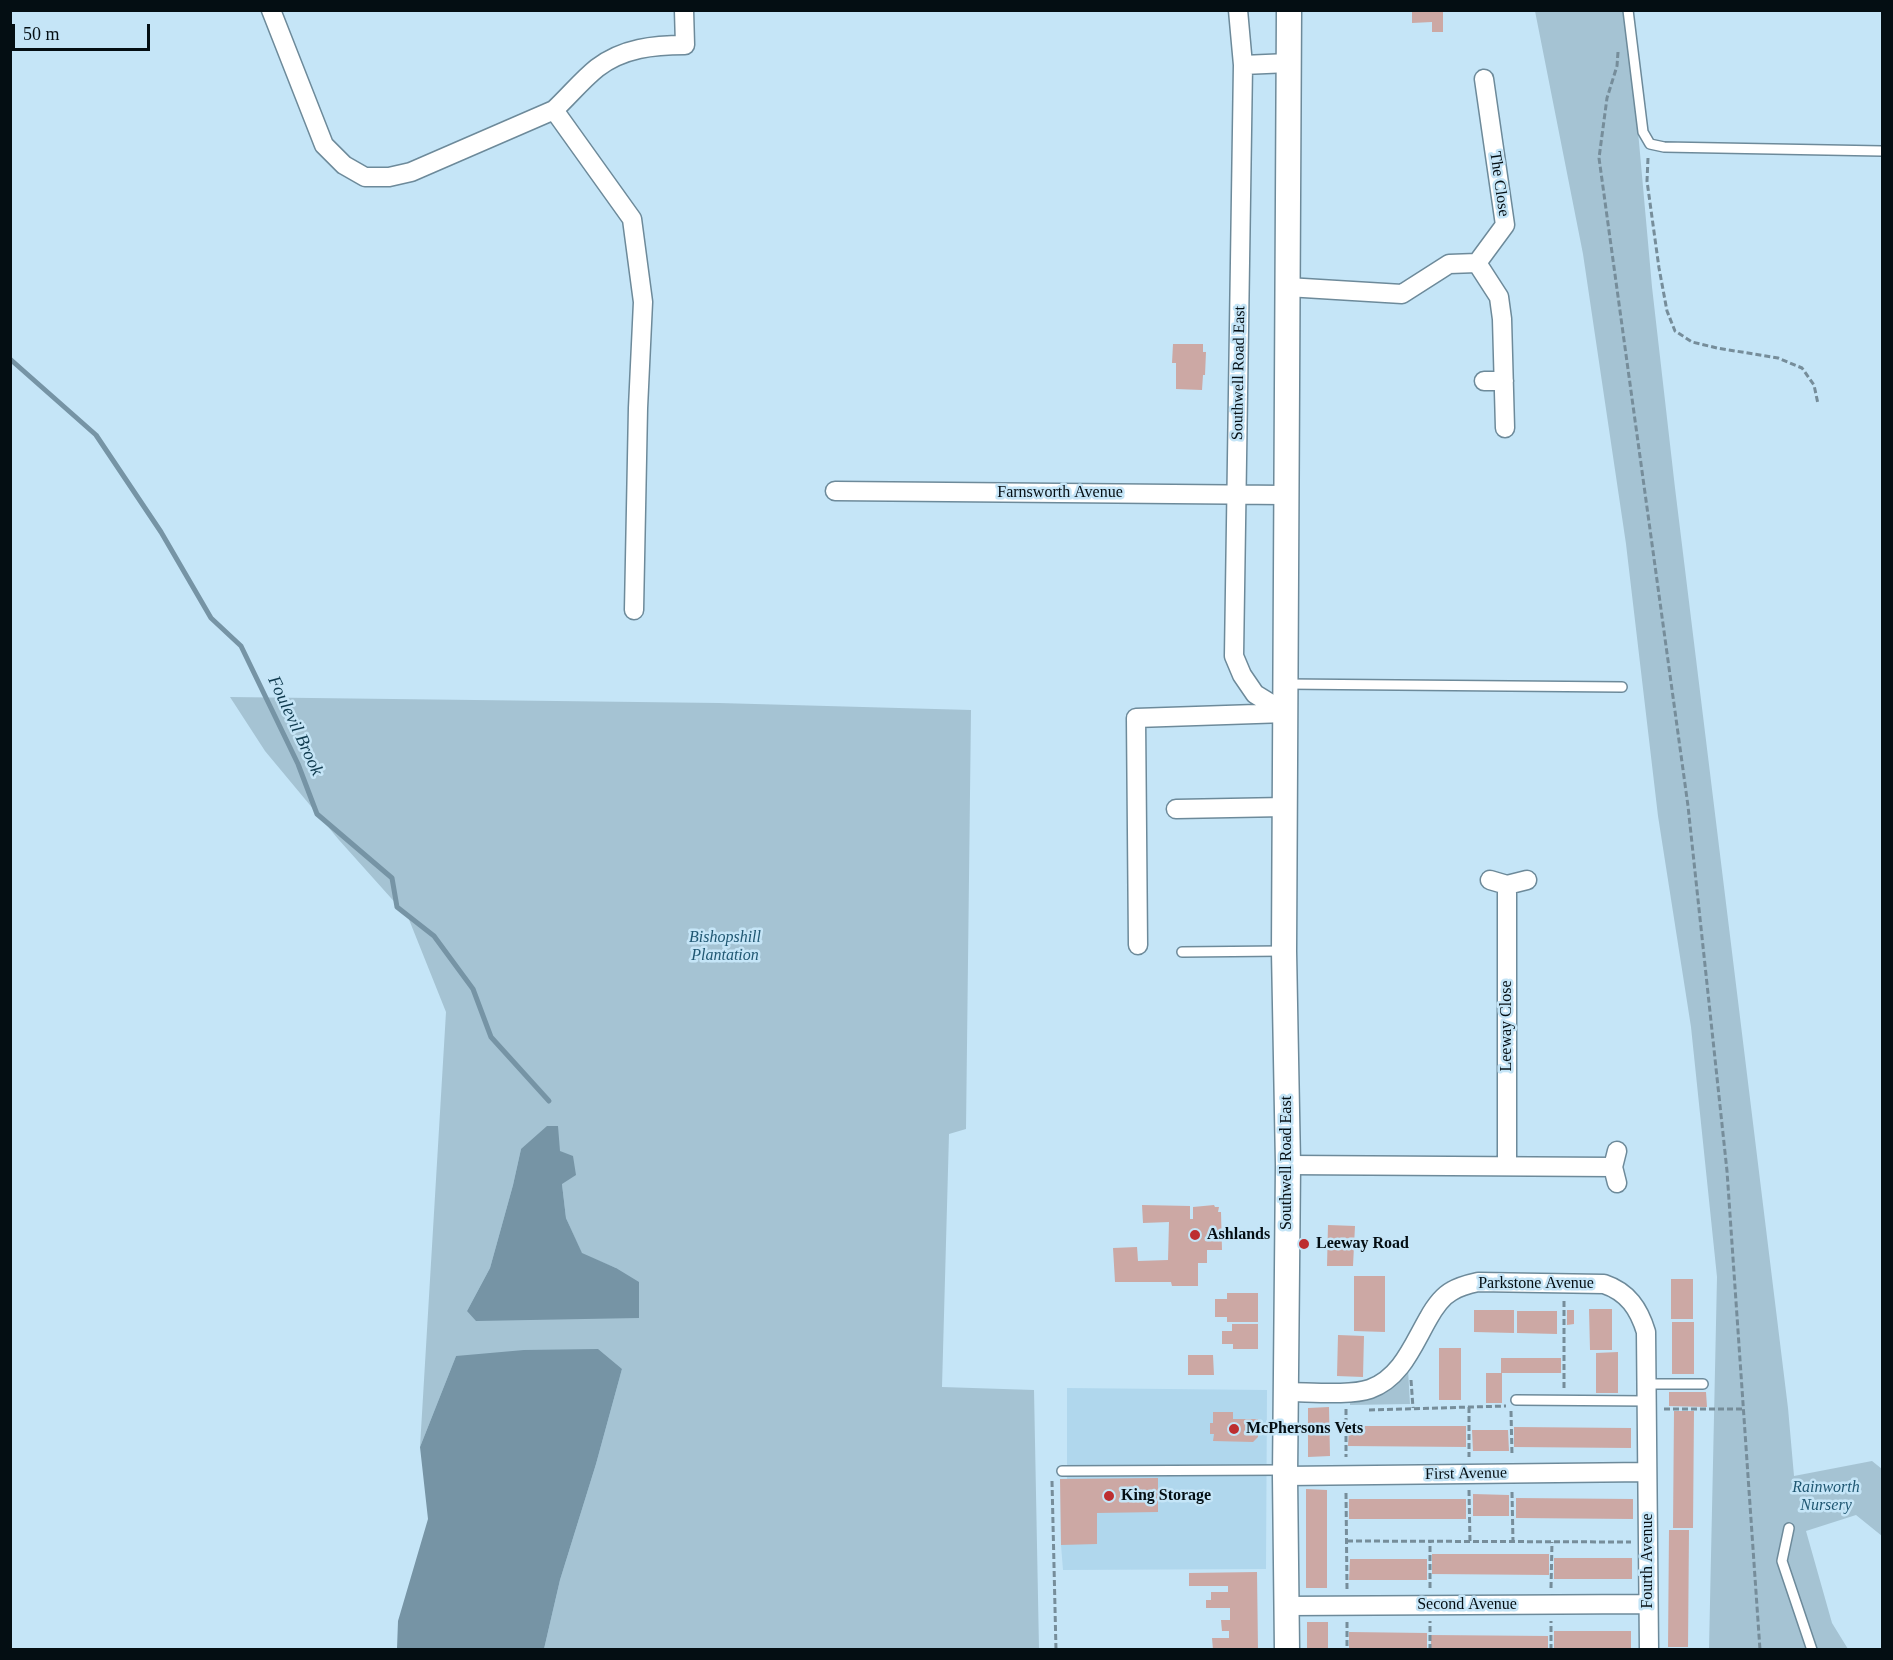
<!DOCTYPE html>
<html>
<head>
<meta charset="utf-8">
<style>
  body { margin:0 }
  #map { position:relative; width:1893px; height:1660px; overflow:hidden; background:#c5e5f7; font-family:"Times New Roman",serif }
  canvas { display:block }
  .frame { position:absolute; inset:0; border:12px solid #040e13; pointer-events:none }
  .scale { position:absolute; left:12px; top:24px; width:138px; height:27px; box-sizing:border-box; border:3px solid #040e13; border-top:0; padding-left:8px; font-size:18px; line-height:21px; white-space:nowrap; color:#040e13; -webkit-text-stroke:4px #c5e5f7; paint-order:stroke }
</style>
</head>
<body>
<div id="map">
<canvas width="1893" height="1660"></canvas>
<div class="frame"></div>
<div class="scale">50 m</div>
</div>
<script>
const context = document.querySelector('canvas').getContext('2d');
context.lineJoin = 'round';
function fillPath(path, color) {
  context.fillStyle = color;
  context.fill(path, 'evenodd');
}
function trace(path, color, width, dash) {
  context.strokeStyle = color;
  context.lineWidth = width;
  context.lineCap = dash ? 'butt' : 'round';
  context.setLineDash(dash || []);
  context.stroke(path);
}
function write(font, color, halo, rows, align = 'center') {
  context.font = font + ' "Times New Roman",serif';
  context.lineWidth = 5;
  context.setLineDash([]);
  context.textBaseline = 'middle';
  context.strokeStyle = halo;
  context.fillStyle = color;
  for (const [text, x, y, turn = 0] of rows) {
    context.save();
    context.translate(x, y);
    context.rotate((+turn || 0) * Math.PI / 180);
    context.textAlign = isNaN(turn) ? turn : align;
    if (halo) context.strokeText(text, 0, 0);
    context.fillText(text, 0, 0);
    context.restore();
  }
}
fillPath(new Path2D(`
  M1067,1388L1267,1390L1266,1569L1063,1570L1061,1545L1067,1479Z`), '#b0d7ed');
fillPath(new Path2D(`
  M1535,11H1624L1631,53L1652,287L1675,488L1788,1408L1794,1476L1872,1461L1882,1469V1536L1856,1515L1806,1531L1832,1623L1848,1649H1709L1717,1277L1691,1027L1658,816L1626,544L1583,254Z
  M230,697L719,703L971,710L966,1129L949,1134L942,1387L1034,1390L1039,1649H544L560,1580L596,1464L622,1369L456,1356L420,1447L446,1012L408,917L339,840L265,751ZM521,1149L562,1184L566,1218L582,1254L616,1268L467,1311L490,1268L513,1185Z
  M1408,1369L1410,1404L1350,1405V1399C1381,1397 1387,1392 1408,1369Z`), '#a5c3d3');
fillPath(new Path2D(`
  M547,1126H558L560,1151L573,1156L576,1175L562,1184L566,1218L582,1253L616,1268L639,1282V1318L476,1321L467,1311L490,1268L513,1185L521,1149Z
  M598,1349L622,1369L596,1464L560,1580L544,1649H397L398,1621L428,1519L420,1447L456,1356L524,1350Z`), '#7694a5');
trace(new Path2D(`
  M10,359L96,435L161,532L211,618L241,646L298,764L317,814L392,878L397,907L434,936L473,989L491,1037L549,1101`), '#7694a5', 5);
fillPath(new Path2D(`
  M1412,10H1443V32H1432V22L1412,23Z
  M1173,344H1203V352H1206L1205,375H1203L1202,390L1176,389V363H1172Z
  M1142,1205L1190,1206V1219H1193V1207L1214,1205L1215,1207H1219L1218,1212H1221L1222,1250H1207V1263H1198V1286H1172L1171,1282H1115L1113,1248L1137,1247L1138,1261L1168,1260L1169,1222L1143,1223Z
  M1328,1225L1355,1226L1353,1266H1327Z
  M1354,1276H1385V1332L1354,1331Z
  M1671,1279H1693V1319H1671Z
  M1227,1293H1258V1322H1227V1317H1215V1299H1227Z
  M1589,1309H1612V1350H1590Z
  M1474,1310H1514V1333L1474,1332Z
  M1567,1310H1574V1324L1567,1325Z
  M1517,1311H1557V1334L1517,1333Z
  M1672,1322H1694V1374H1672Z
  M1232,1324H1258V1349H1233V1344H1222V1331H1232Z
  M1338,1335L1364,1336L1363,1377L1337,1376Z
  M1439,1348H1461V1400H1439Z
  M1618,1352V1393H1596V1353Z
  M1188,1355H1213L1214,1375H1188Z
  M1501,1358H1561V1373H1502V1403H1486V1373H1501Z
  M1669,1392H1706L1707,1407L1669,1406Z
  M1329,1407L1330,1456L1308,1457V1408Z
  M1674,1411H1694L1693,1528H1673Z
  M1213,1412H1233V1419H1258V1437L1253,1442L1213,1441L1214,1434H1210V1423H1213Z
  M1349,1426H1466V1447L1348,1446Z
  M1514,1427L1631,1428V1448L1514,1447Z
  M1472,1430H1508L1509,1451H1473Z
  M1158,1478V1512L1097,1513V1544L1061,1545L1060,1479Z
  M1306,1489L1327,1490V1588H1306Z
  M1473,1494L1509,1495V1516H1473Z
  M1516,1498L1633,1499V1519L1516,1518Z
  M1349,1499H1466V1519H1349Z
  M1669,1530H1689L1688,1647H1668Z
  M1432,1554H1549V1575L1432,1574Z
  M1554,1558H1632V1579H1554Z
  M1350,1559H1427V1580H1349Z
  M1257,1572L1258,1650H1213L1212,1638H1229V1631H1222L1221,1620H1230V1608H1206V1600H1211V1592H1228V1586H1189V1573Z
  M1307,1622H1328V1650H1307Z
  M1554,1631H1631V1650H1554Z
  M1349,1632L1427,1633V1650H1349Z
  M1431,1635L1548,1636V1650H1431Z`), '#cca8a4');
const lane = new Path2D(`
  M1628,10L1643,132L1650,144L1664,147L1882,151
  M1285,684L1622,687
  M1182,952L1282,951
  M1647,1384H1703
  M1516,1400L1647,1401
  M1062,1471L1284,1470
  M1789,1528L1782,1561L1812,1650`);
const street = new Path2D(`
  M271,10L324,145L344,165L365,177H389L411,172L554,110L632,219L643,302L638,408L634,610
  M1238,10L1243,65L1234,656L1242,675L1255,694L1286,713
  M1243,65L1289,63
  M1484,79L1505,225L1477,263L1499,297L1502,319L1505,428
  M554,110C568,97 582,80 597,68C623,48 654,45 685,45L684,10
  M1287,287L1402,294L1449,264L1477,263
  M1484,381H1504
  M835,491L1285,495
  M1176,809L1285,807
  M1490,880L1507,885L1527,880
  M1507,885V1166
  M1138,945L1136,718L1286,713
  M1288,1165L1613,1167
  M1617,1183L1613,1167L1617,1151
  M1286,1392C1309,1392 1350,1396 1370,1389C1401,1378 1413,1345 1428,1319C1434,1308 1441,1297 1452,1291C1460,1286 1469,1284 1478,1282L1604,1284C1628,1292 1639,1309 1646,1332L1649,1650
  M1285,1476L1647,1472
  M1286,1606L1648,1604`);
const secondary = new Path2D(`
  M1287,1650L1285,1476L1288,1165L1284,951L1289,10`);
trace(lane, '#6d8a9a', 12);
trace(street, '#6d8a9a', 21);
trace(secondary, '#6d8a9a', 27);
trace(new Path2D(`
  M1618,52L1617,66L1607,98L1599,158L1688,806L1727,1171L1760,1650
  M1648,158L1647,181L1659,268L1667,311L1675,331L1692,342L1717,348L1778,358L1802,368L1814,385L1818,404
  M1411,1380L1413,1408
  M1564,1388V1301
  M1469,1407V1457
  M1346,1409V1457
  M1664,1409H1744
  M1369,1410L1506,1406
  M1511,1411L1512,1455
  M1052,1481L1056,1650
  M1469,1490L1470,1542
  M1512,1492L1513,1542
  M1346,1493L1347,1589
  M1347,1541L1631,1542
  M1430,1588V1542
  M1551,1588L1552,1542
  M1347,1622V1650
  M1430,1650V1621
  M1551,1650V1621`), '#768d9a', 3, [6, 3]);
trace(lane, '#fff', 9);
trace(street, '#fff', 18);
trace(secondary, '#fff', 24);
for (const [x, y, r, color] of [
  [1195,1235,6,"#bd2e30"],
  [1304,1244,6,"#bd2e30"],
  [1234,1429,6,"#bd2e30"],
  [1109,1496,6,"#bd2e30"]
]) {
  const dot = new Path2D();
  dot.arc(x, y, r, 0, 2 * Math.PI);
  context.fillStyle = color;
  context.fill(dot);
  trace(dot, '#c5e5f7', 2);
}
write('16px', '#040e13', '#c5e5f7', [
  ["The Close",1499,184,82],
  ["Southwell Road East",1239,373,-89],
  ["Farnsworth Avenue",1060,493],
  ["Leeway Close",1507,1026,-90],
  ["Southwell Road East",1287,1163,-90],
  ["Parkstone Avenue",1536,1284],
  ["First Avenue",1466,1474,-1],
  ["Fourth Avenue",1648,1561,-90],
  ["Second Avenue",1467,1605]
]);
write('italic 16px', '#1f5772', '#c5e5f7', [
  ["Bishopshill",725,938],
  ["Plantation",725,956],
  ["Rainworth",1826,1488],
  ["Nursery",1826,1506]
]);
write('bold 16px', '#040e13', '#c5e5f7', [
  ["Ashlands",1207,1235],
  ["Leeway Road",1316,1244],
  ["McPhersons Vets",1246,1429],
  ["King Storage",1121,1496]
], 'left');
write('italic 18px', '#0e394d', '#c5e5f7', [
  ["Foulevil Brook",295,726,65]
]);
</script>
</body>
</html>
